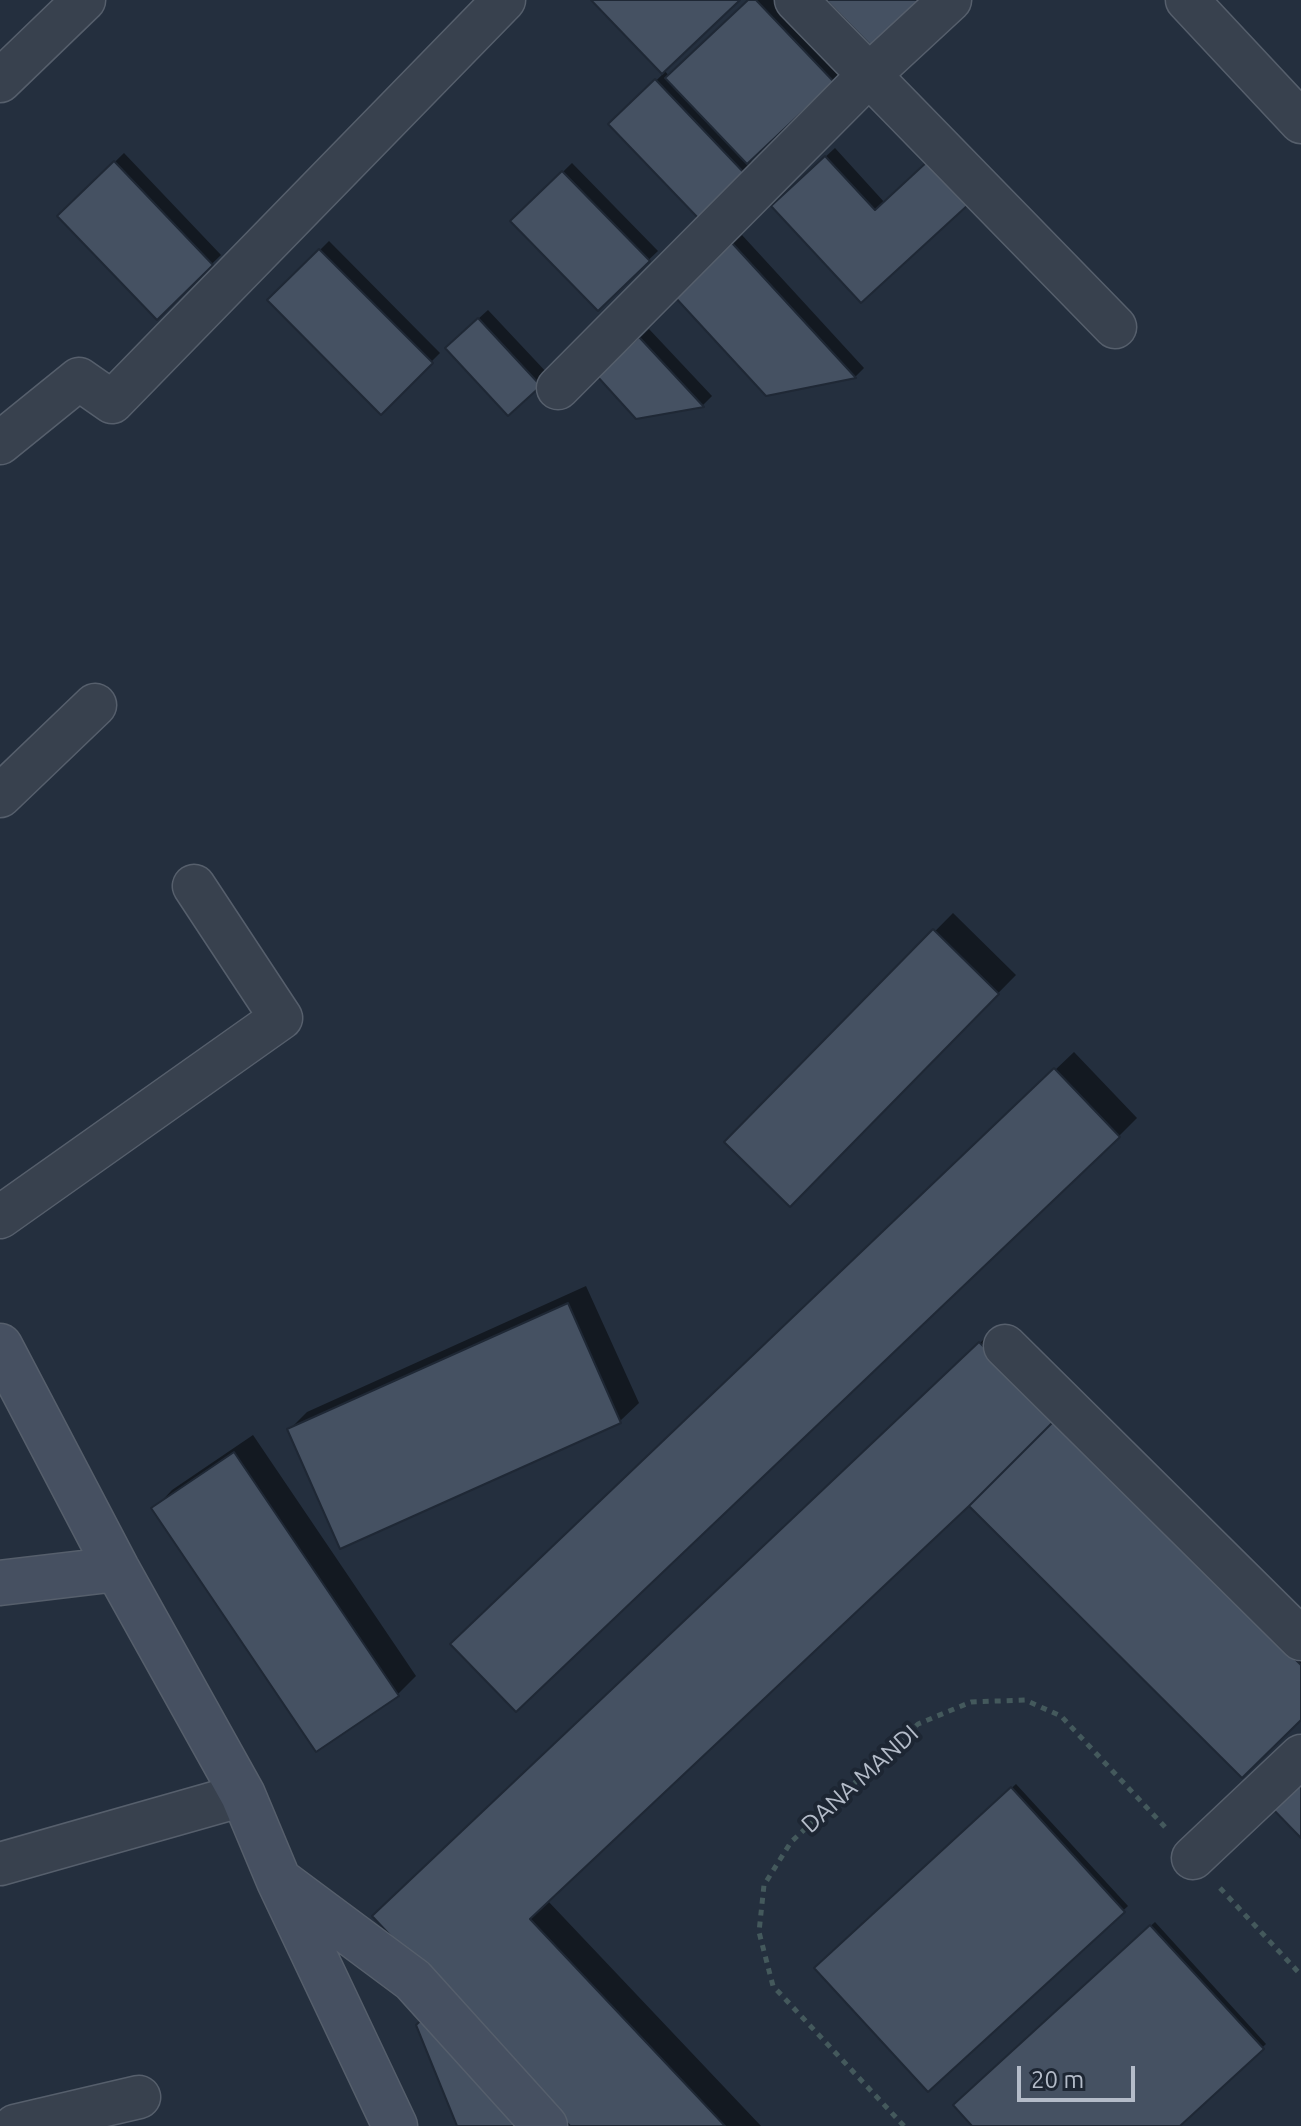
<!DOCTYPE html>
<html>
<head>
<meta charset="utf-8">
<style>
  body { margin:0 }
  #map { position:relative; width:1301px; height:2126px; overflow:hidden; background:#242f3e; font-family:Ubuntu,sans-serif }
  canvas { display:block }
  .scale { position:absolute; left:1017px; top:2066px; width:118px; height:36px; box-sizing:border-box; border:4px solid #b4bcc9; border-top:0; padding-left:10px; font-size:24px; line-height:28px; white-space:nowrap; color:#b4bcc9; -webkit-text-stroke:6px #1d2633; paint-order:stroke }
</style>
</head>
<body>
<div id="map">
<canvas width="1301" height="2126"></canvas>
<div class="scale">20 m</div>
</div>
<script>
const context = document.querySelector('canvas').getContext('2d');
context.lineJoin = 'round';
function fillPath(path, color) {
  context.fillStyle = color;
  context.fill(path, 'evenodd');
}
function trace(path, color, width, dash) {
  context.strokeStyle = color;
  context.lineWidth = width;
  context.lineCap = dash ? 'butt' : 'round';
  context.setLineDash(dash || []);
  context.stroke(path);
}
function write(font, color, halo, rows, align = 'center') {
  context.font = font + ' Ubuntu,sans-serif';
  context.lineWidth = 8;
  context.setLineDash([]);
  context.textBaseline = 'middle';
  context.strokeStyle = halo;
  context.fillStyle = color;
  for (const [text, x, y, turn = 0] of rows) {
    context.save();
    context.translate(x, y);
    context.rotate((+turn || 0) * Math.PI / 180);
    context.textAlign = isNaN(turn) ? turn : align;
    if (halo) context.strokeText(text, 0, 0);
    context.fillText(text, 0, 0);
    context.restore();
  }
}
fillPath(new Path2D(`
  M594,0H737L664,70L670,77L750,0H774L842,71L749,159L755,165L700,217L611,124L664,73Z
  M835,148L885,203L861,300L783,196Z
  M124,153L221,255L157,317L60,216Z
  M572,163L658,251L598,308L513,221Z
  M742,235L864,368L855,377L767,394L686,287Z
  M329,241L440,353L381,412L270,300Z
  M488,310L549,375L508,414L456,339Z
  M649,329L712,396L703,405L637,417L600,377Z
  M953,913L1016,975L790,1204L727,1142Z
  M1074,1052L1137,1118L1119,1136L471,1626Z
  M586,1286L639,1403L620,1421L341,1547L289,1430L307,1412Z
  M999,1325L1301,1629V1717L969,1503L547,1900L761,2126H573L488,2036L460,2126L437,2007L393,1898Z
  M253,1435L416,1676L398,1694L154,1509L172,1490Z
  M1016,1784L1128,1906L928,2089L817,1968Z
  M1155,1922L1266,2044L1177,2126H974L956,2106Z`), '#0007');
const building = new Path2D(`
  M591,0H740L662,74Z
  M748,0H756L834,82L747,164L665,78Z
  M826,0H932L878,53Z
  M655,79L747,176L700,220L608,124Z
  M825,156L875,210L929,160L969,204L861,303L771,206Z
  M114,161L213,265L157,320L57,216Z
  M562,171L650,261L598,311L510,221Z
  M732,243L856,378L766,396L674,296Z
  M319,249L433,363L381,415L267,300Z
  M478,318L541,386L508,416L445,348Z
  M639,337L704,407L636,419L597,376Z
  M933,929L999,994L790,1207L724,1142Z
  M1054,1068L1120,1137L516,1712L450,1644Z
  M568,1303L621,1423L340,1549L287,1429Z
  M979,1342L1056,1419L969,1506L530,1919L725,2126H570L372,1916Z
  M1056,1419L1301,1665V1720L1242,1778L969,1506Z
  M234,1452L399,1696L316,1752L151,1508Z
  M1301,1773V1838L1268,1804Z
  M1011,1787L1125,1912L928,2092L814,1968Z
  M1150,1925L1264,2049L1180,2126H972L953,2105Z
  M429,2013L528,2126H457L416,2025Z`);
fillPath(building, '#455162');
trace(building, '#1f2835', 2);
const street = new Path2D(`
  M796,0L1115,327
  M1187,0L1301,122
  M0,81L84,0
  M558,388L869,75L950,0
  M0,443L79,379L112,402L504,0
  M0,796L95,705
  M0,1217L281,1018L194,886
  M1005,1346L1301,1639
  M1193,1858L1301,1756
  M0,1864L243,1795
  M15,2126L139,2097`);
const secondary = new Path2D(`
  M0,1346L117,1569L243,1795L279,1881L395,2126
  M0,1583L117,1569
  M284,1884L413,1980L545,2126`);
trace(street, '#565f6c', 45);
trace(secondary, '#565f6c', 47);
trace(new Path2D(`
  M1220,1888L1301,1975
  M904,2126L773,1986L759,1932L764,1885L791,1842L918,1724L971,1702L1025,1700L1061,1716L1165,1827`), '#44595c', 5, [6, 6]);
trace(street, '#38414e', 42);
trace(secondary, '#465061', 44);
write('24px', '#b4bcc9', '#1d2633', [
  ["DANA MANDI",860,1779,-42]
]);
</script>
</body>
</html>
